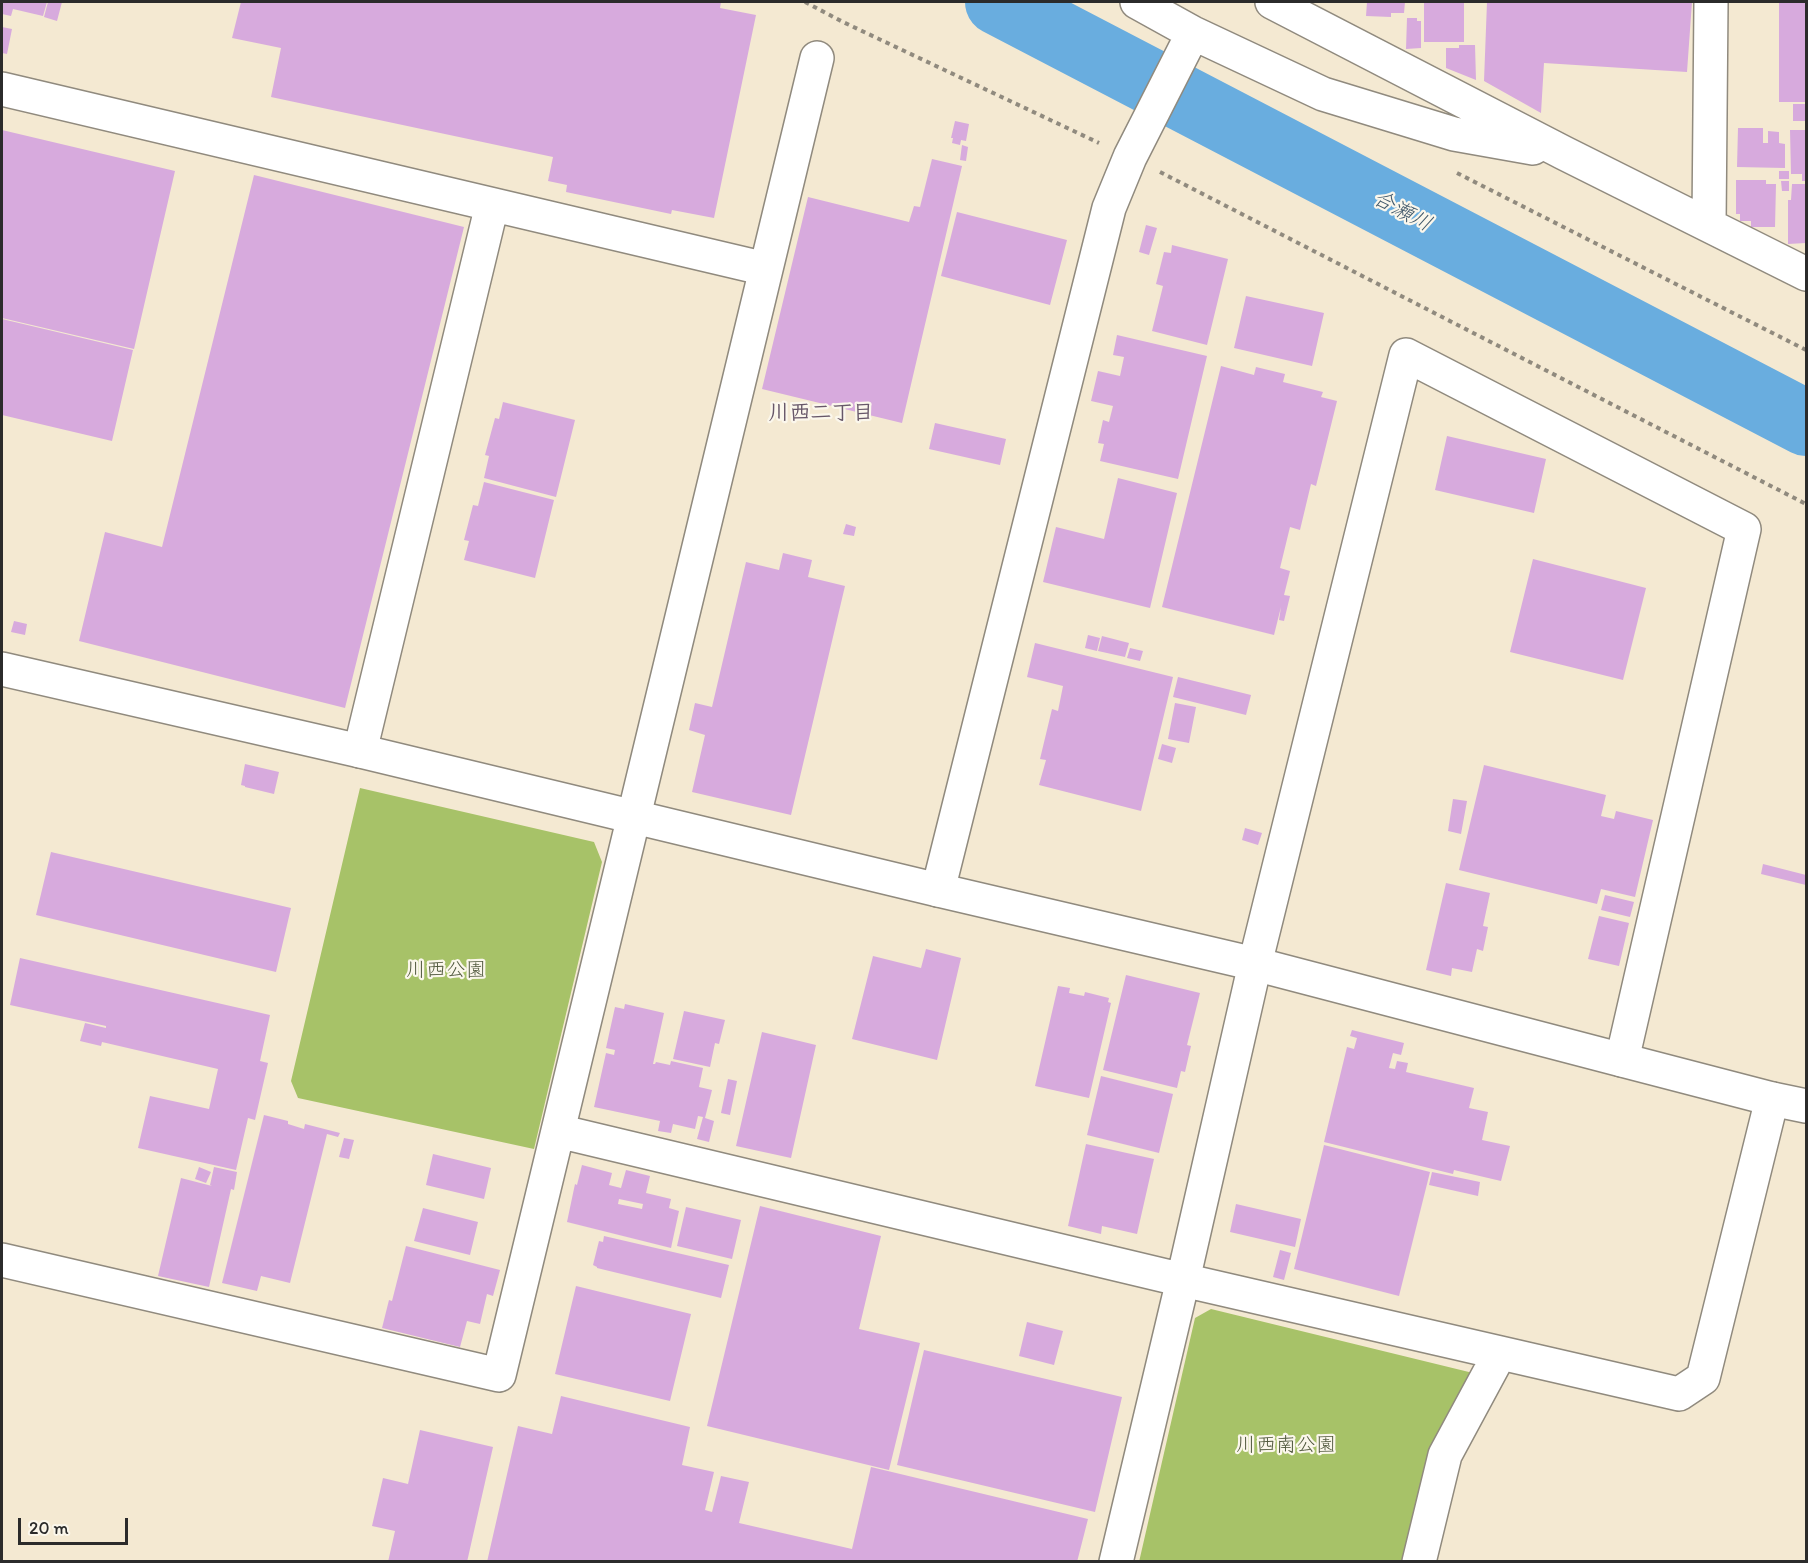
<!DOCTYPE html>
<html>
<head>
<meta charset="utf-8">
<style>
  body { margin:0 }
  #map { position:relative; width:1808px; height:1563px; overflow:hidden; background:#f4e9d2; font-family:Itim,sans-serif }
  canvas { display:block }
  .frame { position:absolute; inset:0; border:3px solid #2b2b2b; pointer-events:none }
  .scale { position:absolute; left:18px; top:1518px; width:110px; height:27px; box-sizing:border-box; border:3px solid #2b2b2b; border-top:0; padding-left:8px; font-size:18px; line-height:21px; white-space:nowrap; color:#2b2b2b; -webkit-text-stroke:4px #fbf7ec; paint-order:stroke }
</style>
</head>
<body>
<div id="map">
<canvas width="1808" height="1563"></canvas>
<div class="frame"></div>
<div class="scale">20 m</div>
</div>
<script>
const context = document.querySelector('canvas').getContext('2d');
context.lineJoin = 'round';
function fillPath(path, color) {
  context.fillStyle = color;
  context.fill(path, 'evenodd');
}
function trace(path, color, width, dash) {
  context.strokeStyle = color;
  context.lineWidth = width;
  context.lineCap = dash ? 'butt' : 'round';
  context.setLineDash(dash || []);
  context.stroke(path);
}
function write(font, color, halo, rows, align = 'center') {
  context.font = font + ' Itim,"Klee One",sans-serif';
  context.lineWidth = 4.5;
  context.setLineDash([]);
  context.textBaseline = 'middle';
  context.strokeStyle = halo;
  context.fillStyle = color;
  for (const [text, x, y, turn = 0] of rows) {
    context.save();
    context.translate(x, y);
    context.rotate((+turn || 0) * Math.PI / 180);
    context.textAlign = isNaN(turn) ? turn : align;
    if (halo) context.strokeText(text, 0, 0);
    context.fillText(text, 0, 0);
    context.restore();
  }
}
fillPath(new Path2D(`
  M360,788L594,842L602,862L534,1149L298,1098L291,1081Z
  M1211,1309L1473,1373L1408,1561L1139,1562L1195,1318Z`), '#a7c268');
trace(new Path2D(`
  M998,2L1806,423`), '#69addf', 66);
fillPath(new Path2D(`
  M2,2H47L43,16L13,9L11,16L2,14Z
  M48,2H62L57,21L44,17Z
  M241,2H721L720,8L756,15L714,218L672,210L671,214L566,192L567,185L548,181L553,157L271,97L281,48L232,38Z
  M1367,2H1405L1404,13H1391V17L1366,16Z
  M1424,2H1464V42H1424Z
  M1487,2H1692L1687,72L1544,63L1541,113L1484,81Z
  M1779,2H1806V102H1779Z
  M1407,18H1417V21H1421V48L1406,49Z
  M2,27L12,29L7,54L2,53Z
  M1459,45H1475L1476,80L1446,68V48H1459Z
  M1793,104H1806V121H1793Z
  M955,121L969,124L966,141L961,140L960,145L952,143L953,138H951Z
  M1738,128H1763V143H1768V131L1779,132V143L1785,144V168L1737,167Z
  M2,130L175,171L134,349L2,318Z
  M1790,130H1806V181H1802V174H1791Z
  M962,145L968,147L966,161L960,160Z
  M932,159L962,166L902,423L762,389L808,197L909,222L914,206L920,207Z
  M1779,171H1789V179H1779Z
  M254,175L464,227L345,708L79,641L105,532L162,547Z
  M1736,180H1766V184H1776L1775,227H1751V221H1740V214H1736Z
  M1781,181H1789V191H1782Z
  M1792,184H1806V243L1788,244V200H1791Z
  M957,212L1067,240L1050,305L941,276Z
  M1146,225L1157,228L1149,255L1139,252Z
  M1172,245L1228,259L1207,345L1152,331L1163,286L1156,284L1164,252L1171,253Z
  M1246,296L1324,313L1312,366L1234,348Z
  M2,319L133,350L112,441L2,415Z
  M1117,335L1207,356L1178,479L1100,461L1104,444L1098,443L1103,420L1109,422L1113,406L1091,401L1098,371L1120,376L1124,357L1113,355Z
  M1221,366L1254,375L1256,367L1285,374L1283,382L1323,392L1321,397L1337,401L1316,486L1311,484L1300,530L1290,527L1280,568L1290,571L1284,595L1290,596L1284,621L1279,620L1281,607L1274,635L1162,607Z
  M503,402L575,420L556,497L484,478L489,456L485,455L495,418L499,419Z
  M935,423L1006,439L1000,465L929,449Z
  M1447,436L1546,459L1534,513L1435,490Z
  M1118,478L1177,493L1150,608L1043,582L1056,527L1104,539Z
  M484,482L554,500L535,578L464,560L469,541L464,540L473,505L478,506Z
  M846,524L856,527L854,536L843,534Z
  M783,553L812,560L808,577L845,586L791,815L692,792L705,735L689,730L695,703L712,707L746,562L779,570Z
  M1533,559L1646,588L1623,680L1510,652Z
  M14,621L27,624L25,635L11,632Z
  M1088,635L1100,638L1097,651L1085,648Z
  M1102,636L1129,643L1125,657L1098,651Z
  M1035,643L1173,677L1141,811L1039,785L1046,760L1040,759L1052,709L1058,711L1063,686L1027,677Z
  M1130,648L1143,651L1140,661L1127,658Z
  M1178,677L1251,695L1246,715L1173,697Z
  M1175,703L1196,707L1189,743L1168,739Z
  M1162,744L1176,748L1172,763L1158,759Z
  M245,764L279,772L274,794L245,787V786L241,785Z
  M1484,765L1606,795L1601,816L1614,819L1616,811L1653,820L1635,897L1601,889L1597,904L1459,870Z
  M1453,799L1467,801L1461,834L1448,831Z
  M1245,828L1262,833L1258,845L1242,840Z
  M51,852L291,908L276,972L36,915Z
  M1763,864L1806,875V885L1761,874Z
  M1446,883L1490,893L1483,926L1488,927L1483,951L1477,949L1472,972L1452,968L1451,976L1426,970Z
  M1605,895L1634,902L1630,917L1601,910Z
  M1599,916L1629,923L1619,966L1588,959Z
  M926,949L961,958L937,1060L852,1039L873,956L921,968Z
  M20,958L270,1015L260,1061L268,1063L255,1120L248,1118L236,1170L138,1148L150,1096L209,1109L218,1069L102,1042L101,1046L80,1041L85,1023L106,1028V1026L10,1005Z
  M1126,975L1200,993L1187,1045L1191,1046L1185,1072L1181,1071L1177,1088L1103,1070Z
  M1058,986L1070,988L1069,993L1084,996L1085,992L1109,998L1108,1002L1111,1003L1089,1098L1035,1086Z
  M625,1004L664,1013L653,1064H655L656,1062L670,1065L671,1061L703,1068L699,1087L712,1090L705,1118L714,1121L709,1142L697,1139L703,1117L698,1116L695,1129L673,1124L671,1133L658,1131L660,1121L594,1107L606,1053L614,1055L615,1050L606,1048L615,1007L624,1009Z
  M684,1011L725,1020L719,1044L715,1043L710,1067L673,1059Z
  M1352,1030L1404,1043L1401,1055L1393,1053L1389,1068L1395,1069L1397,1061L1408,1063L1406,1072L1474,1088L1469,1108L1488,1112L1482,1140L1510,1146L1501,1181L1454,1170L1453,1174L1324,1142L1347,1047L1354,1049L1357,1038L1350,1036Z
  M762,1032L816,1045L791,1158L736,1146Z
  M1101,1076L1173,1094L1159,1153L1087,1135Z
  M728,1079L737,1081L730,1115L721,1113Z
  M264,1115L288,1121V1124L304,1129L305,1124L340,1133L338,1137L327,1134L290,1283L261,1276L257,1291L222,1283Z
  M344,1138L354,1140L349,1159L339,1157Z
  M1086,1144L1154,1159L1137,1234L1102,1226L1101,1234L1068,1226Z
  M1324,1145L1430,1172L1399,1296L1294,1269Z
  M433,1154L491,1168L484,1199L426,1185Z
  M582,1165L612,1173L609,1185L621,1188L626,1170L650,1176L646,1193L671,1199L669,1208L679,1211L671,1248L567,1222L575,1184L577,1185ZM619,1199L643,1204L642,1209L618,1204Z
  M199,1167L211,1172L206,1183L195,1179Z
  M214,1167L237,1172L234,1190L231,1189L209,1287L158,1276L181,1178L212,1186L210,1185Z
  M1432,1172L1480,1182L1478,1196L1429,1185Z
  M1236,1204L1301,1219L1295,1247L1230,1232Z
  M760,1206L881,1236L859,1329L920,1343L889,1470L707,1426Z
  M686,1207L741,1220L732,1259L677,1246Z
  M423,1208L478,1222L470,1255L414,1241Z
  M604,1236L729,1265L721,1298L597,1268V1267L593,1265L599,1241L603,1242Z
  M406,1246L500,1270L493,1296L487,1294L480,1324L467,1321L460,1347L382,1328L389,1300L392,1301Z
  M1280,1250L1291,1253L1284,1280L1273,1277Z
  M576,1286L691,1314L670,1401L555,1374Z
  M1027,1322L1063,1331L1054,1365L1019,1356Z
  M924,1350L1122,1397L1095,1512L897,1465Z
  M561,1396L690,1427L682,1465L714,1472L705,1510L712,1512L721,1476L749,1482L739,1523L852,1549L871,1467L1088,1519L1077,1562H487L518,1426L552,1434Z
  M420,1430L493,1447L467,1562H388L395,1531L372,1526L383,1478L408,1484Z`), '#d7aadd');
const minor = new Path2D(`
  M1137,2L1193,33L1323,94L1454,134L1533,148
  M1272,2L1564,153L1806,274
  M2,89L766,269
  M1709,224L1711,2
  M360,751L492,205
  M938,890L1109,208L1130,157L1193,33
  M558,1131L1183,1280L1679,1394L1703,1378L1772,1099
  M2,1260L499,1375L817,58
  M1116,1562L1183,1280L1255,964L1406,355L1744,529L1622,1060
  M1419,1562L1445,1455L1500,1353`);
const tertiary = new Path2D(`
  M2,669L360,751L938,890L1255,964L1622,1060L1772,1099L1806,1106`);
trace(minor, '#908a7e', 36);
trace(tertiary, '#908a7e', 36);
trace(new Path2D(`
  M805,2L843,22L1099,143
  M1160,172L1806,504
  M1457,173L1806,350`), '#908a7e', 4, [4.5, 4.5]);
trace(minor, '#fff', 33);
trace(tertiary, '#fff', 33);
write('20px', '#50583d', '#fbf7ec', [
  ["川西公園",446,971],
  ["川西南公園",1286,1446]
]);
write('italic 21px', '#41586a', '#fbf7ec', [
  ["合瀬川",1402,212,28]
]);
write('bold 21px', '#675769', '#fbf7ec', [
  ["川西二丁目",821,414]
]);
</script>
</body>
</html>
